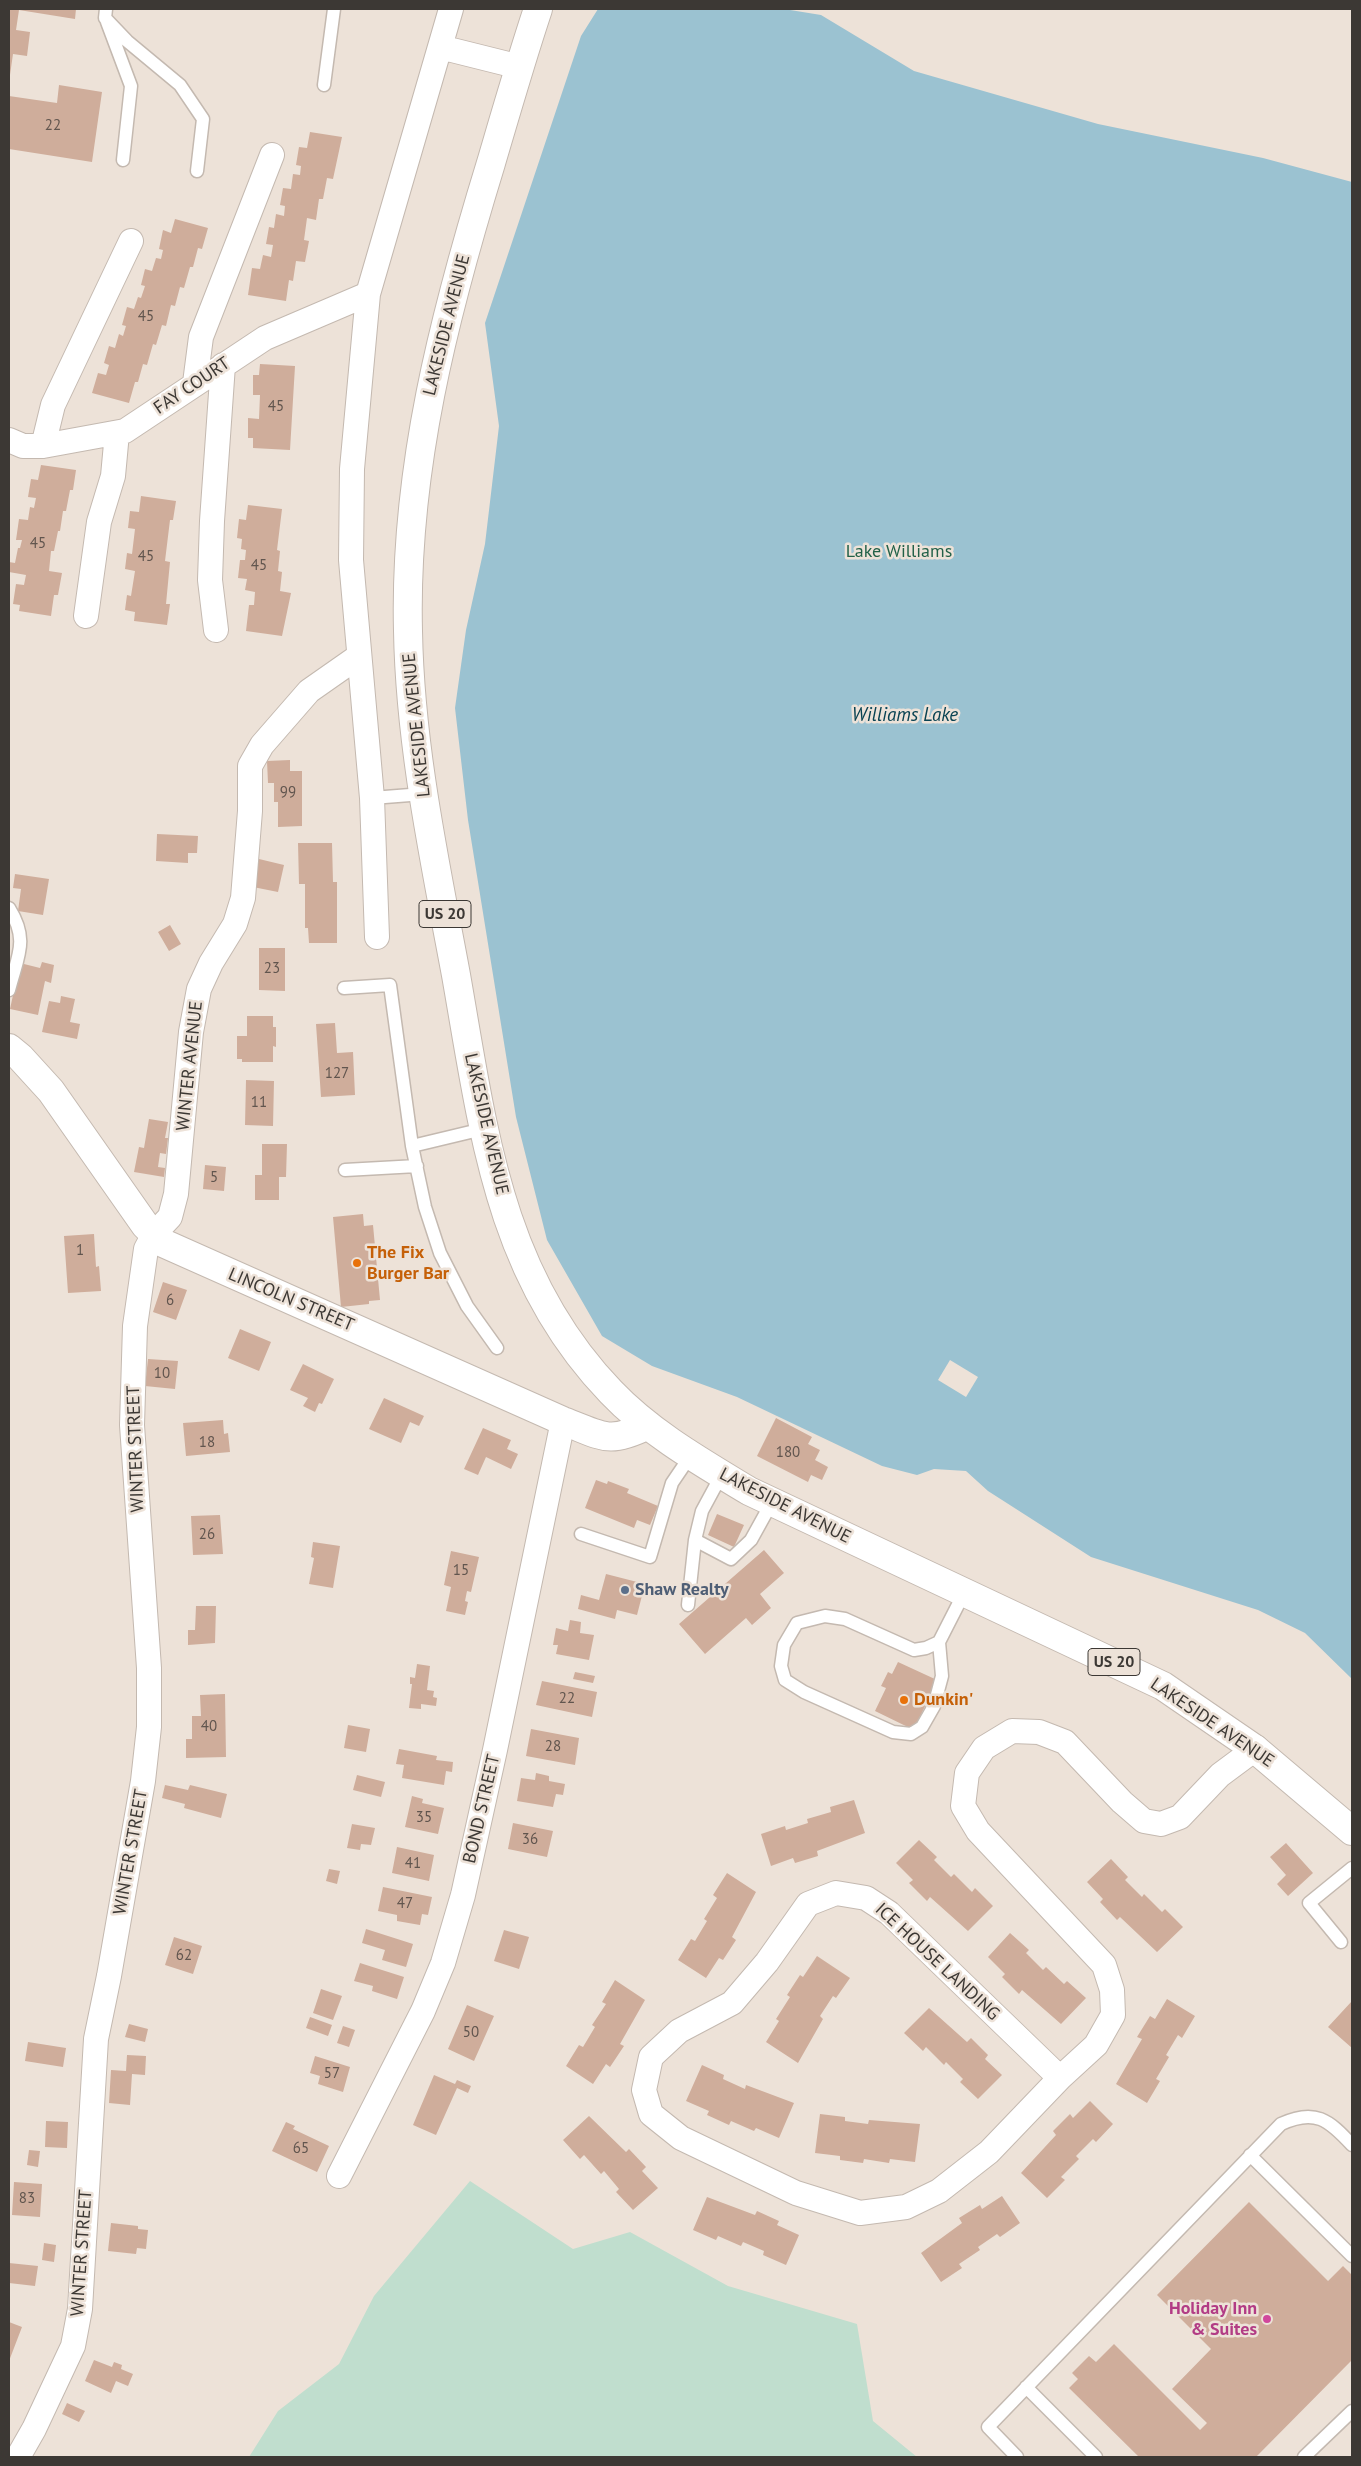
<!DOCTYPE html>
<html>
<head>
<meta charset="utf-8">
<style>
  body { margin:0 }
  #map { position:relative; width:1361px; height:2466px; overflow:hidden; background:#ede2d8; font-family:"PT Sans",sans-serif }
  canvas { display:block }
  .frame { position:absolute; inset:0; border:10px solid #3c3834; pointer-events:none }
</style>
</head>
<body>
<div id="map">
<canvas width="1361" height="2466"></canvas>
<div class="frame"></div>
</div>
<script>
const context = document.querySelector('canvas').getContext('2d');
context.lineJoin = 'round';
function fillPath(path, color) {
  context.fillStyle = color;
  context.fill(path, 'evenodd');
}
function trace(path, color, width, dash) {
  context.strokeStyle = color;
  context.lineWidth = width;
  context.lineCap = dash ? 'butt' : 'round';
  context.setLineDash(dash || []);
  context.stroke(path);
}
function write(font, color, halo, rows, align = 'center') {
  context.font = font + ' "PT Sans",sans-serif';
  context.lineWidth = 5;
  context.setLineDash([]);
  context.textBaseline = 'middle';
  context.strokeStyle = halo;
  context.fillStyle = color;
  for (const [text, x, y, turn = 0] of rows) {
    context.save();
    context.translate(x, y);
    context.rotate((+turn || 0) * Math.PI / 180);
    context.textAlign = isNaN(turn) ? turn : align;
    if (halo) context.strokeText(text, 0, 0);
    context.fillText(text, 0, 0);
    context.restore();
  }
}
fillPath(new Path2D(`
  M470,2181L573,2249L630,2232L728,2286L857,2324L873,2421L917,2457H249L278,2411L339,2364L374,2296Z`), '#c0dece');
fillPath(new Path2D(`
  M598,9H784L821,15L914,71L1098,124L1263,158L1352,182V1682L1351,1678L1305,1633L1258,1610L1091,1557L988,1491L966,1471L934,1469L917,1475L882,1466L737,1397L652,1366L602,1336L547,1240L516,1117L468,820L455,708L466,630L485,544L499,426L485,323L581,36Z`), '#9bc2d1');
fillPath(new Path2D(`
  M950,1360L978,1377L966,1397L938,1380Z`), '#ede2d8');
fillPath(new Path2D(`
  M9,9H76L75,19L19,10L16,30L30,32L27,56L13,54L10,75Z
  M59,85L102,92L92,162L9,149V96L57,103Z
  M310,132L342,137L333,179L327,178L323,199H319L316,220L307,218L304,240L309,241L305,262L296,261L293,281L289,280L286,301L248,295L252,268L260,269L263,255L271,257L273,245L266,244L269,227L274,228L276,214L284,216L285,206L280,205L283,188L291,189L293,174L300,175L301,166L296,165L299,147L307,148Z
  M175,219L208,228L202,249L198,248L193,267H190L184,288L180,287L175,306L171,305L166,326L162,325L156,345L153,344L147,365L143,364L138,382H135L129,403L92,393L98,373L106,375L109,365L104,363L109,346L115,348L119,334L123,336L126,326L122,325L127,307L134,309L138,297L141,298L145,286L141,285L145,269L152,271L156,258L161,259L163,250L159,249L163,230L171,233Z
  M260,364L295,366L290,450L253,448V438H248V418L259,419L260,395H253V375H259Z
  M41,465L76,470L73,490H70L66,511H63L60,531H58L54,551H51L49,571L62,573L58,595H54L51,616L19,611L20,605L13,604L16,584L24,585L26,575L9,572V562L15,563L18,548H20L22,540H16L19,519L28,520L30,507L34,508L36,498L28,497L31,479L38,480Z
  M141,496L176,501L173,520H170L165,561L170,562L166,604H170L167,625L134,621L135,612L125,610L127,595L131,596L135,571L125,569L127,553L132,554L135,529L128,528L130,511L139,512Z
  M248,505L282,509L277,550L280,551L278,571L282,572L280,591L291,593L282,636L246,631L249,605H254L255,592L245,590L247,579L238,578L240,560H245L246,550L241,549L242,539L237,538L239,519L246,520Z
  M290,760V771H302V826L278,827V802H274V783H268L267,761Z
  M157,834L198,836L197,853H188V863L156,861Z
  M298,843H332L333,882H337V943H309L308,928H305V884H299Z
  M259,859L284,865L278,892L253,887Z
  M15,874L49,879L43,915L18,911L21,889L13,888Z
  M170,925L181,944L169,951L158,932Z
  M259,948H285V991L259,990Z
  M42,962L54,965L51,983L45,981L38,1015L10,1009L20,963L40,968Z
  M61,996L75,999L70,1022L80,1024L77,1039L42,1032L49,1001L60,1003Z
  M247,1016H273V1027H276V1047L273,1046V1062H242V1059H237V1036H247Z
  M335,1023L337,1053L353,1052L355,1095L321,1097L316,1024Z
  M246,1080L274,1081L273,1126L245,1125Z
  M149,1119L168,1122L165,1138H168L166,1154L160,1153L158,1167L165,1168L164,1177L134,1172L139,1147L144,1148Z
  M262,1144H287L286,1177H279V1200H255V1175H262Z
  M205,1165L226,1167L224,1191L203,1189Z
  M363,1214L364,1226L373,1225L380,1300L369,1301V1304L341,1307L333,1217Z
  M94,1234L96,1267L99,1266L101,1291L68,1293L64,1236Z
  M163,1282L187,1290L176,1320L153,1312Z
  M240,1329L271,1342L259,1371L228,1358Z
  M148,1359L178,1361L175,1389L145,1386Z
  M303,1364L334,1379L322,1404L319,1403L315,1412L303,1406L308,1398L290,1390Z
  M384,1398L424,1416L419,1426L410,1422L401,1443L369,1429Z
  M776,1418L812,1437L808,1444L820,1450L815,1460L828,1467L822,1480L811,1475L808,1482L757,1456Z
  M223,1420L224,1434L228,1433L230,1452L186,1456L183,1423Z
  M483,1428L511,1440L507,1449L518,1454L511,1469L486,1457L478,1475L464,1469Z
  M596,1480L607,1484L608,1481L629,1489L627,1493L658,1506L650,1525L637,1520L634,1528L585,1508Z
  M717,1514L744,1525L734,1547L708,1535Z
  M220,1515L223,1554L193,1555L191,1516Z
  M313,1542L340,1546L333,1588L309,1584L314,1558L311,1557Z
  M764,1550L784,1573L760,1594L771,1608L752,1625L746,1618L705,1654L679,1624Z
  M451,1551L479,1557L471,1592L467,1591L465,1601L468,1602L465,1615L446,1611L451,1587L444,1585Z
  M606,1574L645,1584L637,1615L617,1610L615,1619L578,1609L581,1595L599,1600Z
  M196,1606H216L215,1643L188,1645V1630H195Z
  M570,1620L581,1622L580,1633L594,1635L589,1660L556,1654L558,1645H553L556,1628L568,1631Z
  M898,1662L937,1680L914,1730L875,1711L886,1688L881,1686L888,1672L892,1674Z
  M417,1664L430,1666L427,1690L434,1691L433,1697L437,1698L436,1706L421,1704V1709L409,1708L412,1684H410V1677L415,1678Z
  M575,1672L595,1676L593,1683L573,1679Z
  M542,1681L597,1692L592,1717L536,1705Z
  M225,1694L226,1757L186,1758V1739H192V1716H201L200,1695Z
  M348,1725L370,1729L366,1752L344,1748Z
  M531,1729L579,1738L575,1765L526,1756Z
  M399,1749L437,1756L436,1760L453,1762L452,1772L446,1771L444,1785L402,1778L404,1765L396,1764Z
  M536,1773L549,1776V1781L565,1784L563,1795L556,1794L553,1807L517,1801L521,1778L535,1780Z
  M357,1775L385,1782L381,1797L353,1790Z
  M165,1785L188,1790L190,1785L227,1794L221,1818L184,1808L185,1804L162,1798Z
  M412,1796L423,1799L422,1803L444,1808L438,1834L405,1827Z
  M854,1800L865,1833L817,1851L818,1856L795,1863L793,1858L771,1866L761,1834L785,1826L786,1830L808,1823L807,1819L831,1812L830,1807Z
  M513,1823L553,1831L547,1857L508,1849Z
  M352,1824L375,1828L371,1845L361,1844L360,1850L347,1848Z
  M919,1840L937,1857L934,1860L951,1877L954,1874L972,1892L975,1888L993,1906L968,1931L930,1897L927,1901L909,1883L913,1880L896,1863Z
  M1286,1843L1313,1873L1288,1896L1277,1884L1286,1875L1270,1857Z
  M397,1847L434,1855L429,1881L392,1873Z
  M1111,1859L1128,1877L1125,1880L1142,1897L1144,1894L1162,1912L1165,1909L1183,1927L1157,1952L1120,1917L1117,1920L1100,1902L1103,1899L1087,1882Z
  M329,1869L340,1871L337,1884L326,1881Z
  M727,1873L756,1892L732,1937L736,1940L723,1960L719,1958L706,1978L678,1960L691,1939L695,1941L707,1921L704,1919L717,1898L713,1895Z
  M383,1887L432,1897L428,1915L422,1914L420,1925L397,1921V1915L378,1911Z
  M366,1929L413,1944L406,1967L382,1960L385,1950L362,1943Z
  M504,1930L529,1937L519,1969L494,1961Z
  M1010,1933L1029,1950L1026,1953L1043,1970L1046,1967L1064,1984L1067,1981L1086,1998L1061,2024L1022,1990L1019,1994L1002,1977L1005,1974L988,1957Z
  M174,1937L202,1946L193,1974L165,1965Z
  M817,1956L850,1978L836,1998L833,1996L820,2016L823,2019L798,2063L766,2042L779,2021L776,2019L790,1997L787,1995L800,1975L803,1977Z
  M360,1963L404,1977L397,1999L372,1991L373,1986L354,1981Z
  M615,1980L645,2000L620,2044L624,2046L610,2067L606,2064L593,2084L566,2066L579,2045L583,2047L595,2027L592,2025L606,2004L602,2002Z
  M321,1989L342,1996L333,2020L313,2013Z
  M1167,1999L1195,2016L1182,2038L1178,2035L1166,2055L1169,2057L1156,2079L1160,2081L1147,2103L1116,2084L1142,2039L1137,2037L1150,2016L1155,2019Z
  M1352,2001V2048L1328,2027Z
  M467,2005L494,2016L474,2061L448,2049Z
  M929,2008L967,2042L971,2038L988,2055L985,2059L1002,2075L978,2099L960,2082L963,2079L946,2062L944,2065L926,2047L923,2051L904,2033Z
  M310,2017L332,2025L328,2036L306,2028Z
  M129,2024L148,2029L145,2042L125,2037Z
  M343,2026L355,2030L349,2047L337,2043Z
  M28,2042L66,2048L63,2067L25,2061Z
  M127,2055L146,2056L145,2075L132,2074L130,2105L109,2103L111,2070L126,2071Z
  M315,2056L350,2067L343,2092L318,2084L320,2076L310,2073Z
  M702,2065L724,2075L723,2079L745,2089L746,2085L794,2103L779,2138L756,2128L754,2131L731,2121L729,2125L707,2115L709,2111L686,2101Z
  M434,2075L455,2084L457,2080L471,2086L468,2093L457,2088L436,2135L413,2125Z
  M1090,2101L1113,2124L1096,2142L1093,2139L1076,2156L1079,2159L1061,2177L1065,2180L1047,2198L1021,2173L1056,2135L1053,2131L1070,2114L1073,2118Z
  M820,2114L845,2117V2121L868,2124L869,2120L920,2124L915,2162L890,2159L889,2163L864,2159L863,2163L840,2160V2156L815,2153Z
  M589,2116L626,2152L629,2149L646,2167L642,2171L658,2188L633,2210L616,2192L619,2189L604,2171L601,2174L584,2155L580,2159L563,2140Z
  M46,2121L68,2122L67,2148L45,2147Z
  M286,2122L295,2126L293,2129L329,2146L317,2172L272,2151Z
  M29,2150L40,2151L38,2167L27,2165Z
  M14,2182L42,2184L40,2217L12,2215Z
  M1002,2196L1020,2223L1000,2237L997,2234L978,2247L980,2250L959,2264L962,2268L941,2282L921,2253L962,2223L959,2218L980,2205L982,2209Z
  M707,2197L755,2215L757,2211L779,2221L777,2225L799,2235L786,2265L763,2255L764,2251L743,2242L741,2246L718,2236L716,2240L693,2230Z
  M1249,2202L1328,2281L1343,2266L1352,2275V2360L1256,2457H1139L1069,2388L1078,2379L1072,2373L1089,2356L1096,2362L1114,2344L1200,2430L1207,2423L1172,2389L1211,2349L1157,2295Z
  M111,2223L138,2226V2229L148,2230L146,2249L137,2248L136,2254L108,2251Z
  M44,2243L56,2245L54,2262L42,2260Z
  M9,2263L38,2266L35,2286L9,2283Z
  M9,2322L22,2327L9,2361Z
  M94,2360L112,2367L114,2362L122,2365L121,2369L133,2374L128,2386L116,2381L111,2393L85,2381Z
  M67,2403L85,2411L79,2422L62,2414Z`), '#cfad9b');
const service = new Path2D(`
  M106,9L105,18L127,41L180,85L203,119L197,171
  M107,22L131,86L123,160
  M324,85L334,9
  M372,798L423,794
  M9,908C29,940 18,955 9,990
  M344,988L390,985L412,1146L425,1207L440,1253L467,1306L497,1348
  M412,1146L483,1129
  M345,1170L417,1166
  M722,1474L702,1511L695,1540L731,1559L751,1540L772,1502
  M581,1534L650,1557L672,1483L691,1455
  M688,1605L695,1540
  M939,1642L926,1648L914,1650L845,1619L825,1616L797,1623L784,1645L781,1666L785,1680L804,1692L893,1732L911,1734L922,1727L934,1706L942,1676L939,1642L964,1593
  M1341,1942L1309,1903L1352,1868
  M1250,2155L1352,2256
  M1026,2387L1096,2457
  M1017,2457L988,2427L1281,2124C1315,2108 1329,2120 1352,2145
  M1304,2457L1352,2411`);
const minor = new Path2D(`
  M440,47L520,67
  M195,383L201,337L272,155
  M9,440L23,446H43L125,431L265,338L368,294
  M43,446L53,405L131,241
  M86,616L99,522L113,476L117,433
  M216,630L210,580L212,521L223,365
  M377,937L372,798L351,560L352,469L368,294L451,9
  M1060,2078L889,1913L866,1898L836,1893L808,1904L767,1962L732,2003L679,2031L651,2057L644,2090L651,2114L681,2138L796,2193L860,2213L906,2207L939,2191L989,2152L1060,2078L1096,2045L1113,2015L1112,1990L1104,1965L978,1831L963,1806L967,1773L984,1748L1012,1731L1039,1732L1065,1742L1122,1802L1144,1821L1161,1824L1180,1817L1220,1775L1255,1749
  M339,2176L423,2011L443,1963L463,1895L495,1750L563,1421
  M18,2457L34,2429L73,2346L80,2309L96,2039L109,1976L143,1781L149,1727V1668L132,1425L135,1326L146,1249L154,1234L170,1217L176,1194L191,1032L199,989L211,963L235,924L243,898L250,811V766L262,745L309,691L359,656`);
const primary = new Path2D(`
  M538,9C521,60 506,112 491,163C444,316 404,470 408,631C410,747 435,862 456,975C483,1128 498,1275 611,1392C650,1433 701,1462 749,1491L1163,1686L1255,1749
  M9,1048L20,1057L51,1091L145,1225L163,1243L563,1421C603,1436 608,1445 648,1425`);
const trunk = new Path2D(`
  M1255,1749L1352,1831`);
trace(service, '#c4b9b0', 15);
trace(minor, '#c4b9b0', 26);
trace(primary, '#c4b9b0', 30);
trace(trunk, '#c4b9b0', 30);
trace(service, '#fff', 12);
trace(minor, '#fff', 24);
trace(primary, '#fff', 28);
trace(trunk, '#fff', 28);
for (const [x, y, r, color] of [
  [357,1263,5,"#e8710a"],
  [625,1590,5,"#5c6f8a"],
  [904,1700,5,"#e8710a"],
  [1267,2319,5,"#d1479c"]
]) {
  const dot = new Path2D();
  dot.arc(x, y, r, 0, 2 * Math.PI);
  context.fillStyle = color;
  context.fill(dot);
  trace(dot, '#ede2d8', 2);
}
write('15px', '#61554e', null, [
  ["22",53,126],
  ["45",146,317],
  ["45",276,407],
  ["45",38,544],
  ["45",146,557],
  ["45",259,566],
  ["99",288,793],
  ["23",272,969],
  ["127",337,1074],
  ["11",259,1103],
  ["5",214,1178],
  ["1",80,1251],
  ["6",170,1301],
  ["10",162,1374],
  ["18",207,1443],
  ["180",788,1453],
  ["26",207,1535],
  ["15",461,1571],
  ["22",567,1699],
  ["40",209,1727],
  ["28",553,1747],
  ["35",424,1818],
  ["36",530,1840],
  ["41",413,1864],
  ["47",405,1904],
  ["62",184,1956],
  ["50",471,2033],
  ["57",332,2074],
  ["65",301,2149],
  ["83",27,2199]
]);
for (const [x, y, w] of [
  [445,914,52],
  [1114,1662,52]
]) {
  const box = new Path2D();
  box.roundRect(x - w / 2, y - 13.5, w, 27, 4);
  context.fillStyle = '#ede2d8';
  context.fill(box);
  trace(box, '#3c3834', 1);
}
write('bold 16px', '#3c3834', null, [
  ["US 20",445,914],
  ["US 20",1114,1662]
]);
write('18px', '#3c3834', '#ede2d8', [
  ["LAKESIDE AVENUE",447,325,-76],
  ["FAY COURT",192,386,-34],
  ["LAKESIDE AVENUE",417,725,-96],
  ["WINTER AVENUE",190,1066,-84],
  ["LAKESIDE AVENUE",486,1124,77],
  ["LINCOLN STREET",291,1300,23],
  ["WINTER STREET",136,1449,-92],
  ["LAKESIDE AVENUE",785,1506,27],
  ["LAKESIDE AVENUE",1212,1723,34],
  ["BOND STREET",482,1809,-77],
  ["WINTER STREET",131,1852,-80],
  ["ICE HOUSE LANDING",937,1962,43],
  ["WINTER STREET",82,2253,-86]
]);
write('18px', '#226148', '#ede2d8', [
  ["Lake Williams",899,552]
]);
write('bold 18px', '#c56008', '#ede2d8', [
  ["The Fix",367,1253],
  ["Burger Bar",367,1274],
  ["Dunkin'",914,1700]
], 'left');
write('bold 18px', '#4e5e75', '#ede2d8', [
  ["Shaw Realty",635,1590]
], 'left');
write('bold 18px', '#b23c85', '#ede2d8', [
  ["Holiday Inn",1257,2309],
  ["& Suites",1257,2330]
], 'right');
write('italic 19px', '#084252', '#ede2d8', [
  ["Williams Lake",905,716]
]);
</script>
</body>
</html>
